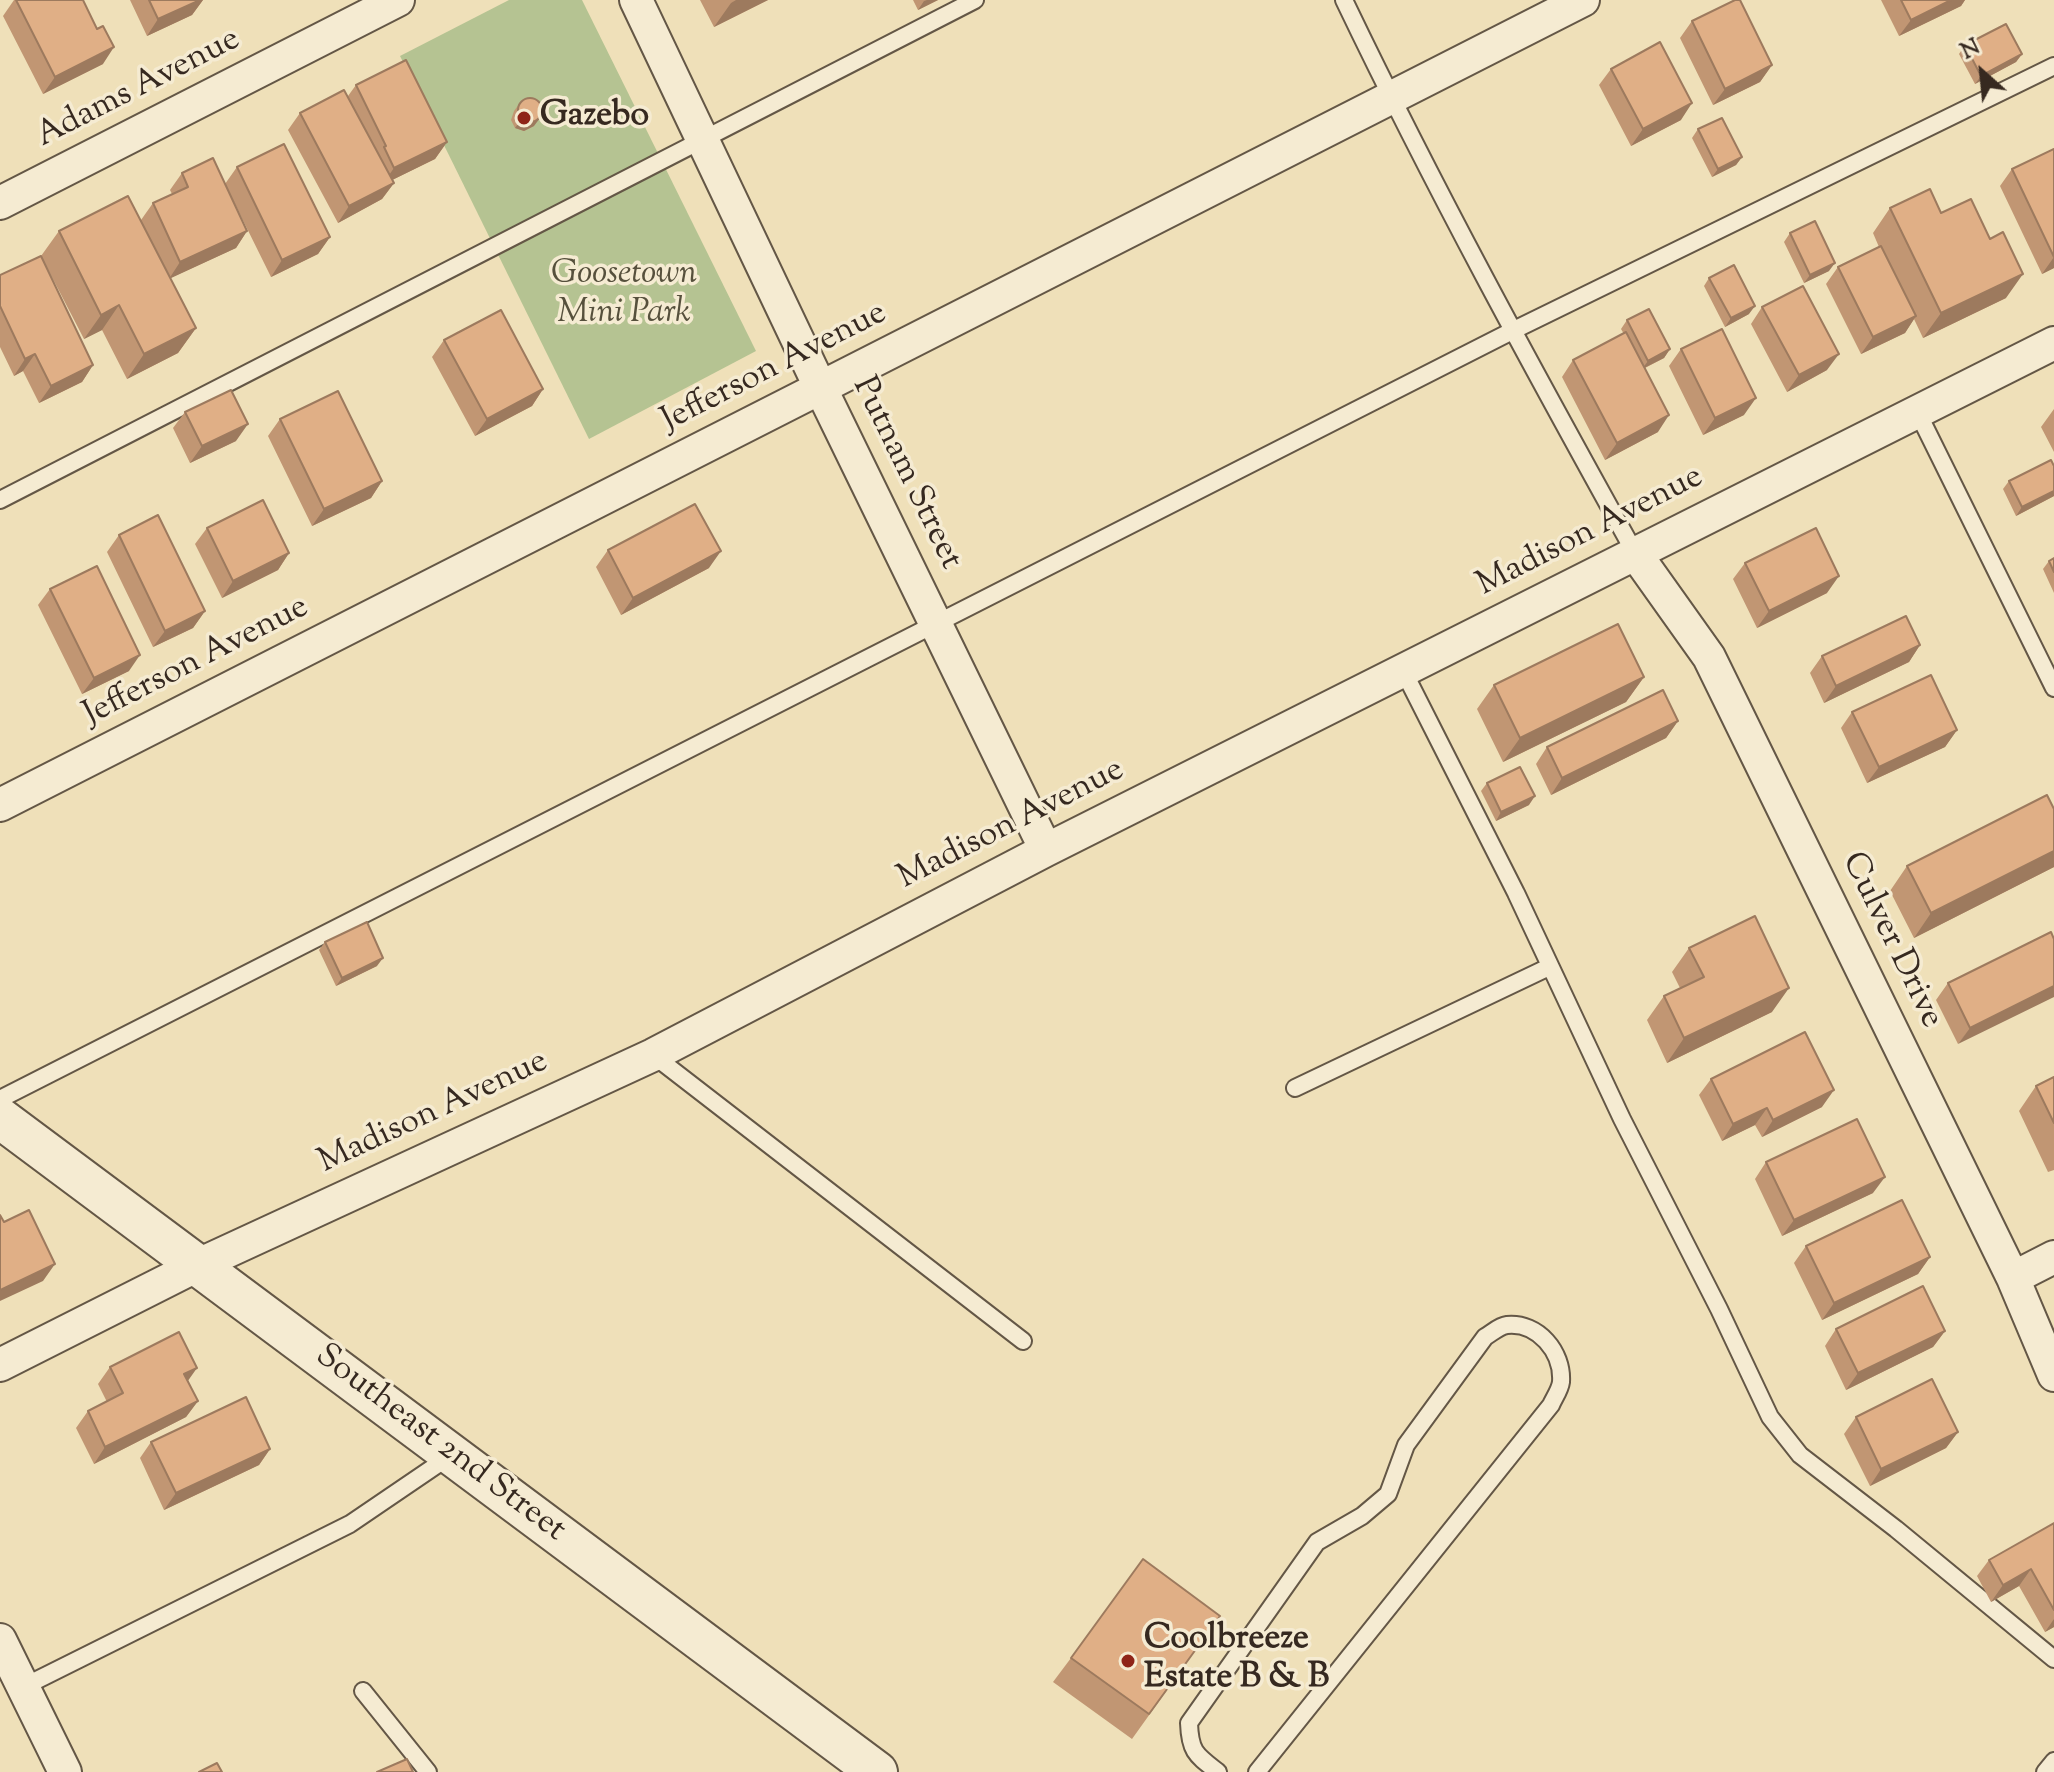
<!DOCTYPE html>
<style>
body{margin:0}
#map{position:relative;width:2054px;height:1772px;overflow:hidden;background:#efe0b9;font-family:"Sorts Mill Goudy",serif}
canvas{display:block}
.north{position:absolute;left:1942px;top:32px;width:80px;height:80px;-webkit-text-stroke:6px #f5ebd2;paint-order:stroke;rotate:333deg;font-size:22px;font-weight:700;line-height:32px;text-align:center;color:#362920}
.north::after{content:'';display:block;margin:auto;width:28px;height:36px;background:#362920;clip-path:polygon(50% 0,100% 100%,50% 72%,0 100%)}
</style>
<div id="map">
<canvas width="2054" height="1772"></canvas>
<div class="north">N</div>
</div>
<script>
const ctx = document.querySelector('canvas').getContext('2d');
ctx.lineJoin = 'round';
function fillPath(path, color) {
  ctx.fillStyle = color;
  ctx.fill(path, 'evenodd');
}
function strokePath(path, color, width, dash) {
  ctx.strokeStyle = color;
  ctx.lineWidth = width;
  ctx.lineCap = dash ? 'butt' : 'round';
  ctx.setLineDash(dash || []);
  ctx.stroke(path);
}
function drawText(font, color, halo, rows, align = 'center') {
  ctx.font = font + ' "Sorts Mill Goudy",serif';
  ctx.lineWidth = 7;
  ctx.setLineDash([]);
  ctx.textBaseline = 'middle';
  ctx.strokeStyle = halo;
  ctx.fillStyle = color;
  for (const [text, x, y, turn = 0] of rows) {
    ctx.save();
    ctx.translate(x, y);
    ctx.rotate((+turn || 0) * Math.PI / 180);
    ctx.textAlign = isNaN(turn) ? turn : align;
    if (halo) ctx.strokeText(text, 0, 0);
    ctx.fillText(text, 0, 0);
    ctx.restore();
  }
}
const green = new Path2D(`
 M509 0H582L756 351 589 439 400 56Z`);
const service = new Path2D(`
 M1344 0C1434 188 1534 371 1635 553
 M1917 411 2054 688
 M0 500 975 0
 M1403 670 1516 893 1622 1119 1719 1309 1770 1417 1800 1455 1896 1529 2054 1659
 M653 1055 1023 1341
 M1295 1088 1549 967
 M0 1099 1512 331 2054 66
 M23 1687 350 1524 450 1456
 M363 1691 428 1772
 M1218 1772C1196 1755 1190 1752 1189 1723L1317 1542 1362 1516 1388 1494 1406 1445 1485 1337C1492 1333 1499 1326 1507 1325 1538 1322 1563 1352 1561 1382 1560 1390 1554 1398 1551 1405L1257 1772
 M2045 1772 2054 1761`);
const minor = new Path2D(`
 M636 0 821 389 1046 850
 M0 203 398 0
 M1635 553 1709 657 2013 1278 2054 1375
 M0 805 1583 0
 M2013 1278 2054 1257
 M0 1365 198 1265 653 1055 1046 850 2054 343
 M0 1640 65 1772`);
const tertiary = new Path2D(`
 M0 1118 877 1772`);
const wall = new Path2D(`
 M14 0H83L103 64 43 94 3 16Z
 M130 0H203L192 15 147 36Z
 M700 0H768L714 27Z
 M913 0H938L918 10Z
 M1881 0H1965L1961 6 1899 36Z
 M1692 21 1772 65 1760 82 1713 105 1680 38Z
 M1965 45 2022 54 2016 62 1975 84 1959 54Z
 M1611 69 1681 120 1631 146 1599 85Z
 M356 85 447 142 435 159 392 180 394 183 382 199 338 223 288 130 300 113 348 96Z
 M520 103 534 126 524 131 515 128 511 120 514 111Z
 M1698 129 1742 157 1736 165 1712 177 1692 138Z
 M2054 149V268L2042 274 2000 186 2012 169Z
 M237 167 330 237 318 254 271 277 228 190 247 231 236 248 170 278 196 328 178 353 127 379 102 330 84 339 41 256 59 231 141 220 153 203 172 194 170 190 182 173 225 184Z
 M1890 208 1941 213 2006 298 1923 338 1914 319 1905 333 1861 354 1826 284 1838 267 1879 247 1873 233Z
 M1790 233 1829 271 1804 283 1784 242Z
 M0 275 93 365 82 382 39 403 23 371 14 376 0 347Z
 M1709 278 1749 314 1725 327 1704 286Z
 M1762 307 1827 370 1787 392 1751 324Z
 M1627 320 1670 349 1664 358 1645 368 1658 432 1605 460 1562 377 1573 360 1624 334 1621 329Z
 M444 340 543 389 532 406 475 436 432 357Z
 M1681 349 1744 415 1703 435 1669 366Z
 M2054 409V452L2041 427Z
 M185 412 236 441 190 463 173 428Z
 M280 419 382 481 371 498 312 526 268 436Z
 M2054 466V496L2016 516 2003 489 2009 481Z
 M207 528 289 553 278 570 222 598 195 544Z
 M119 535 205 611 193 628 153 647 107 552Z
 M608 550 709 568 621 615 596 567Z
 M2054 558V593L2043 569 2049 561Z
 M1745 563 1827 593 1757 628 1733 579Z
 M50 589 129 671 82 694 38 605Z
 M1920 645 1909 662 1824 703 1810 673 1822 656Z
 M1644 677 1626 702 1503 762 1477 709 1494 685Z
 M1852 712 1957 730 1945 747 1867 783 1841 728Z
 M1678 721 1666 738 1551 795 1536 764 1547 747Z
 M1487 783 1529 805 1496 821 1481 791Z
 M1907 866 2054 867 1914 938 1890 891Z
 M2051 932 1958 1044 1936 1000 1948 983Z
 M325 942 377 966 336 986 319 950Z
 M1689 948 1772 1012 1667 1063 1647 1020 1664 996 1680 988 1672 972Z
 M2054 1077V1170L2048 1172 2019 1111 2036 1086Z
 M1711 1079 1822 1107 1762 1137 1755 1125 1722 1141 1699 1095Z
 M1766 1162 1873 1193 1782 1236 1755 1179Z
 M1806 1246 1930 1257 1918 1274 1822 1320 1794 1263Z
 M1836 1329 1945 1331 1933 1347 1846 1390 1825 1346Z
 M110 1367 188 1381 198 1401 186 1417 94 1464 76 1428 88 1411 107 1402 98 1384Z
 M1856 1417 1958 1432 1946 1448 1870 1486 1844 1434Z
 M151 1442 270 1449 259 1465 164 1510 140 1458Z
 M2054 1523V1627L2045 1632 2019 1586 1991 1602 1977 1576 1989 1560Z
 M1220 1616 1132 1739 1053 1682 1071 1658Z`);
const shadedWall = new Path2D(`
 M200 0H203L192 15 147 36 158 19Z
 M736 0H768L714 27 731 3Z
 M927 0H938L918 10 924 1Z
 M1951 0H1965L1961 6 1899 36 1911 20Z
 M114 47 103 64 43 94 55 77Z
 M2022 54 2016 62 1975 84 1981 76Z
 M1772 65 1760 82 1713 105 1725 89Z
 M1692 103 1681 120 1631 146 1643 129Z
 M540 118 534 126 524 131 515 128 521 120Z
 M447 142 435 159 382 185 394 168Z
 M1742 157 1736 165 1712 177 1718 169Z
 M394 183 382 199 338 223 349 206Z
 M247 231 236 248 169 279 180 262Z
 M330 237 318 254 271 277 282 260Z
 M2054 257V268L2042 274Z
 M1835 263 1829 271 1804 283 1810 275Z
 M2023 274 2006 298 1923 338 1941 313Z
 M119 305 102 330 84 339 101 315Z
 M1755 306 1749 314 1725 327 1731 318Z
 M1916 316 1905 333 1861 354 1873 337Z
 M196 328 178 353 127 379 144 354Z
 M1670 349 1664 358 1642 369 1648 361Z
 M35 354 23 371 14 376 25 359Z
 M1839 354 1827 370 1787 392 1799 375Z
 M93 365 82 382 39 403 51 386Z
 M543 389 532 406 475 436 487 419Z
 M1756 398 1744 415 1703 435 1715 418Z
 M1669 415 1658 432 1605 460 1617 443Z
 M248 424 236 441 190 463 202 446Z
 M382 481 371 498 312 526 324 509Z
 M2054 491V496L2016 516 2022 507Z
 M721 551 709 568 621 615 633 598Z
 M289 553 278 570 222 598 233 581Z
 M1839 576 1827 593 1757 628 1769 611Z
 M205 611 193 628 153 647 165 631Z
 M1920 645 1909 662 1824 703 1836 686Z
 M140 655 129 671 82 694 94 678Z
 M1644 677 1626 702 1503 762 1520 738Z
 M1678 721 1666 738 1551 795 1562 778Z
 M1957 730 1945 747 1867 783 1879 767Z
 M1535 796 1529 805 1496 821 1501 812Z
 M2054 851V867L1914 938 1931 913Z
 M383 958 377 966 336 986 342 978Z
 M2054 986V997L1958 1044 1970 1028Z
 M1789 988 1772 1012 1667 1063 1684 1038Z
 M1834 1090 1822 1107 1762 1137 1773 1120Z
 M1767 1108 1755 1125 1722 1141 1733 1124Z
 M1885 1177 1873 1193 1782 1236 1794 1220Z
 M1930 1257 1918 1274 1822 1320 1834 1303Z
 M55 1264 43 1281 0 1301V1290Z
 M1945 1331 1933 1347 1846 1390 1858 1373Z
 M197 1368 185 1385 184 1374Z
 M198 1401 186 1417 94 1464 105 1447Z
 M1958 1432 1946 1448 1870 1486 1881 1469Z
 M270 1449 259 1465 164 1510 176 1493Z
 M2031 1569 2019 1586 1991 1602 2003 1585Z
 M2054 1619V1627L2045 1632Z`);
const building = new Path2D(`
 M16 0H83L97 29 103 26 114 47 55 77Z
 M149 0H200L158 19Z
 M1735 0H1740L1772 65 1725 89 1692 21Z
 M1901 0H1951L1911 20Z
 M2006 24 2022 54 1981 76 1965 45Z
 M1660 42 1692 103 1643 129 1611 69Z
 M406 60 447 142 394 168 384 147 386 146 356 85Z
 M344 90 394 183 349 206 300 113Z
 M518 110a12 12 0 1 1 24 0a12 12 0 1 1-24 0Z
 M1722 118 1742 157 1718 169 1698 129Z
 M284 144 330 237 282 260 237 167Z
 M2054 149V257L2012 169Z
 M213 158 247 231 180 262 153 203 188 187 182 173Z
 M1930 189 1941 213 1971 199 1990 239 2003 232 2023 274 1941 313 1890 208Z
 M128 196 196 328 144 354 119 305 101 315 59 231Z
 M1815 221 1835 263 1810 275 1790 233Z
 M1881 246 1916 316 1873 337 1838 267Z
 M41 256 93 365 51 386 35 354 25 359 0 306V275Z
 M1734 265 1755 306 1731 318 1709 278Z
 M1803 286 1839 354 1799 375 1762 307Z
 M1649 309 1670 349 1648 361 1627 320Z
 M501 310 543 389 487 419 444 340Z
 M1722 329 1756 398 1715 418 1681 349Z
 M1626 332 1669 415 1617 443 1573 360Z
 M231 390 248 424 202 446 185 412Z
 M338 391 382 481 324 509 280 419Z
 M2051 460 2054 466V491L2022 507 2009 481Z
 M263 500 289 553 233 581 207 528Z
 M695 504 721 551 633 598 608 550Z
 M158 515 205 611 165 631 119 535Z
 M1816 528 1839 576 1769 611 1745 563Z
 M2054 558V572L2049 561Z
 M97 566 140 655 94 678 50 589Z
 M1906 616 1920 645 1836 686 1822 656Z
 M1618 624 1644 677 1520 738 1494 685Z
 M1931 675 1957 730 1879 767 1852 712Z
 M1663 690 1678 721 1562 778 1547 747Z
 M1520 767 1535 796 1501 812 1487 783Z
 M2047 795 2054 809V851L1931 913 1907 866Z
 M1755 916 1789 988 1684 1038 1664 996 1704 977 1689 948Z
 M367 922 383 958 342 978 325 942Z
 M2051 932 2054 939V986L1970 1028 1948 983Z
 M1805 1032 1834 1090 1773 1120 1767 1108 1733 1124 1711 1079Z
 M2054 1077V1123L2036 1086Z
 M1857 1119 1885 1177 1794 1220 1766 1162Z
 M1902 1200 1930 1257 1834 1303 1806 1246Z
 M29 1210 55 1264 0 1290V1215L4 1222Z
 M1923 1286 1945 1331 1858 1373 1836 1329Z
 M179 1332 197 1368 184 1374 198 1401 105 1447 88 1411 123 1393 110 1367Z
 M1932 1379 1958 1432 1881 1469 1856 1417Z
 M246 1397 270 1449 176 1493 151 1442Z
 M2054 1523V1610L2031 1569 2003 1585 1989 1560Z
 M1143 1559 1220 1616 1149 1714 1071 1658Z
 M407 1759 413 1772H377Z
 M217 1763 222 1772H199Z`);
const markers = [
 [524,118,8,"#8f2418"],
 [1128,1661,8,"#8f2418"]
];
const streetNames = [
 ["Adams Avenue",139,90,-27],
 ["Jefferson Avenue",775,369,-27],
 ["Putnam Street",905,474,64],
 ["Madison Avenue",1591,533,-27],
 ["Jefferson Avenue",197,663,-27],
 ["Madison Avenue",1012,826,-27],
 ["Culver Drive",1890,941,64],
 ["Madison Avenue",434,1114,-25],
 ["Southeast 2nd Street",439,1445,37]
];
const poiNames = [
 ["Gazebo",540,118],
 ["Coolbreeze",1144,1641],
 ["Estate B & B",1144,1680]
];
const parkNames = [
 ["Goosetown",624,276],
 ["Mini Park",624,315]
];
fillPath(green, '#b5c392');
strokePath(service, '#645746', 20);
strokePath(minor, '#645746', 36);
strokePath(tertiary, '#645746', 44);
strokePath(service, '#f5ebd2', 16);
strokePath(minor, '#f5ebd2', 32);
strokePath(tertiary, '#f5ebd2', 40);
fillPath(wall, '#c19673');
fillPath(shadedWall, '#9d7a5e');
fillPath(building, '#e0af86');
strokePath(building, '#9d7a5e', 2);
for (const [x, y, r, color] of markers) {
  const dot = new Path2D();
  dot.arc(x, y, r, 0, 2 * Math.PI);
  ctx.fillStyle = color;
  ctx.fill(dot);
  strokePath(dot, '#f5ebd2', 3);
}
drawText('34px', '#362920', '#f5ebd2', streetNames);
drawText('bold 34px', '#362920', '#f5ebd2', poiNames, 'left');
drawText('italic 34px', '#56503c', '#f5ebd2', parkNames);
</script>
